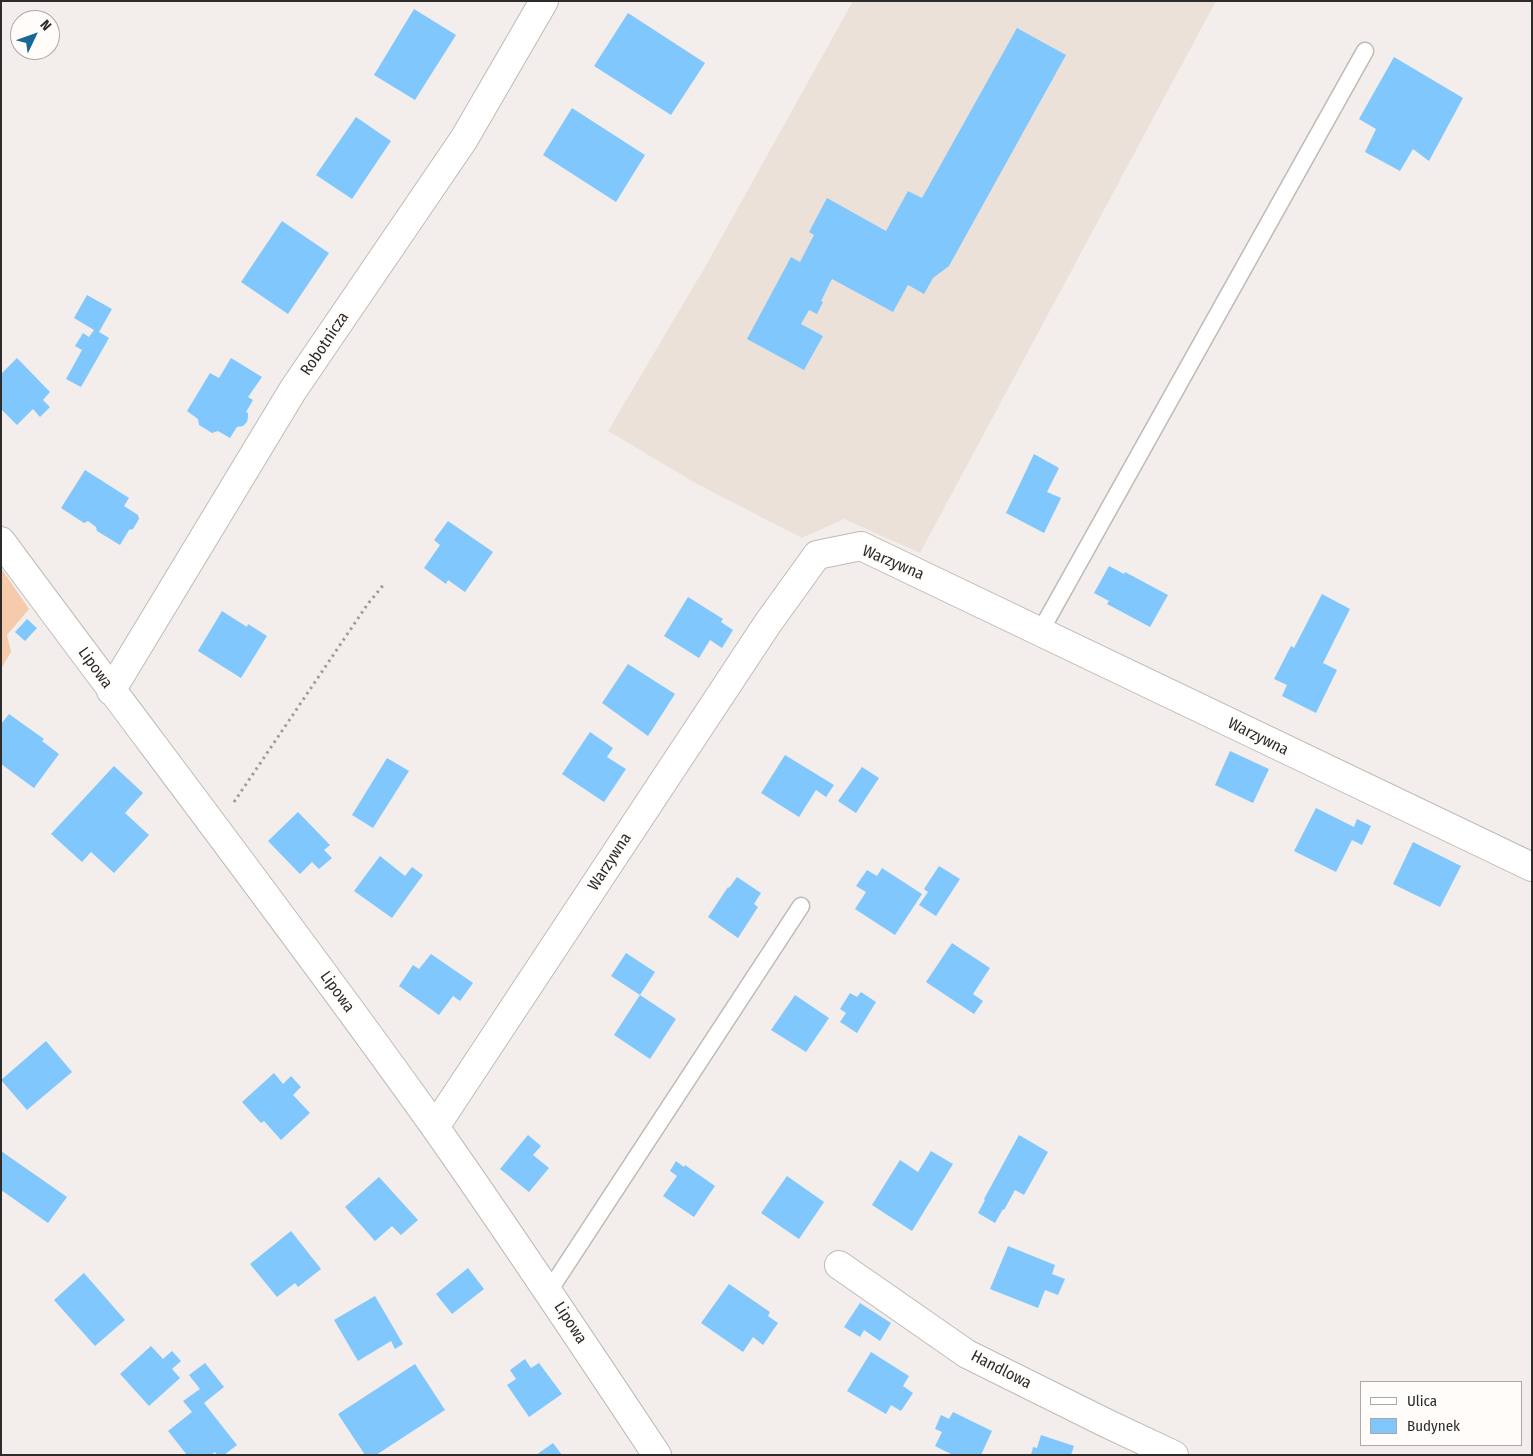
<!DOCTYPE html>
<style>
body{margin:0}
#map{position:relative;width:1533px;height:1456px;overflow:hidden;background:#f3eeeb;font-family:"Fira Sans Condensed",sans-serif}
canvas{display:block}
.frame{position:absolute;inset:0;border:2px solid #2d2c2a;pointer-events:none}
.legend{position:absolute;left:1360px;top:1381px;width:162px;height:65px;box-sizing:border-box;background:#fffcfa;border:1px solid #aba9a7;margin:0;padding:6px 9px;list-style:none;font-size:15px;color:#2d2c2a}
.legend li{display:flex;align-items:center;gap:10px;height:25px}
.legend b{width:25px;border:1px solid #aba9a7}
.north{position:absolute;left:10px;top:10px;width:50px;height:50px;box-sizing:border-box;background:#fffcfa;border:1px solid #aba9a7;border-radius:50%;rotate:48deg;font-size:14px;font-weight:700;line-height:20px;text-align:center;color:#2d2c2a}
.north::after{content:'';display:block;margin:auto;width:18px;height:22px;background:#186799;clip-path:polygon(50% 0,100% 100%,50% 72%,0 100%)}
</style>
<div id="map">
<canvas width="1533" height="1456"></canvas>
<div class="frame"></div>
<ul class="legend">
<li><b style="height:6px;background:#fff"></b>Ulica</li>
<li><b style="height:14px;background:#80c7fd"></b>Budynek</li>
</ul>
<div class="north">N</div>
</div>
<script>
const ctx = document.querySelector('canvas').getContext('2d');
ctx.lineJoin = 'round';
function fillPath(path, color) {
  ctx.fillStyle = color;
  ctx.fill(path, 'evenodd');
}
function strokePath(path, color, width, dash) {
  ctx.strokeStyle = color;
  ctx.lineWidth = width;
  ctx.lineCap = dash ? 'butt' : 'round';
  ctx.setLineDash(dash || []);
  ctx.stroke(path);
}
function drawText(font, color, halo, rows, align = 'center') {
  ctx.font = font + ' "Fira Sans Condensed",sans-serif';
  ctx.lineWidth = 5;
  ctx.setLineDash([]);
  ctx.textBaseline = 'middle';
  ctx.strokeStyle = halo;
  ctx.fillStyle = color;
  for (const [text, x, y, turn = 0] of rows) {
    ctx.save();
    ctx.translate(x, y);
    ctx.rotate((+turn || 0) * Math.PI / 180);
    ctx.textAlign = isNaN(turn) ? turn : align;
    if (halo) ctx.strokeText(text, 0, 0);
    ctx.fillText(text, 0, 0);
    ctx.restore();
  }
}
const built = new Path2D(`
 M853 1H1216L920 553 844 519 802 538 697 484 608 431 705 267Z`);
const green = new Path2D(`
 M1 568 29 609 7 635 11 652 1 669Z`);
const building = new Path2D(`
 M414 9 456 35 415 100 374 75Z
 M628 13 705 63 671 115 594 66Z
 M1017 28 1066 55 949 266 933 278 924 294 908 285 893 312 832 279 821 301 823 302 817 314 809 310 801 324 823 336 804 370 747 339 791 257 800 262 814 235 809 232 827 198 886 231 908 191 922 198Z
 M1394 57 1463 98 1429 161 1413 149 1400 171 1365 152 1376 129 1359 119Z
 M572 108 645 155 616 202 543 155Z
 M356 117 391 141 352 199 316 175Z
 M282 221 329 253 288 314 241 282Z
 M87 295 112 309 99 332 109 338 81 387 66 379 82 350 75 346 83 333 89 337 94 330 74 318Z
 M17 358 50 392 43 400 50 407 40 417 33 409 17 425 1 409V374Z
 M231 358 262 377 248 397 253 400 246 412 248 413V417L247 422 243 426 237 427 230 438 218 431 212 433 199 425 198 419 187 411 210 373 219 378Z
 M1034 454 1059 468 1047 492 1061 498 1044 533 1006 513Z
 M85 470 129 498 124 506 138 515 139 519 133 529 129 530 120 545 97 531 96 527 88 521 84 523 61 508Z
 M448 521 493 552 465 592 448 580 446 584 424 568 440 545 434 540Z
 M1109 566 1124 574 1125 572 1168 595 1150 627 1107 604 1109 601 1094 593Z
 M1322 594 1350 609 1323 663 1337 670 1316 713 1282 696 1287 685 1274 679 1291 646 1294 648Z
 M688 597 723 619 721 622 733 630 722 648 710 640 699 658 664 636Z
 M222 611 247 627 248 624 267 636 241 678 198 651Z
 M27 619 37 628 25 641 15 632Z
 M628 664 675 694 648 736 602 703Z
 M9 714 44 739 42 741 59 754 34 788 1 764V724Z
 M590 732 613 748 607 757 626 769 604 802 562 774Z
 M1230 751 1269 769 1253 803 1215 785Z
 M785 755 834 785 826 797 816 790 799 817 761 793Z
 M387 758 409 771 373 828 352 815Z
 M114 766 143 793 125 813 149 835 114 873 91 852 82 862 51 834Z
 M862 767 879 778 856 813 838 801Z
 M1316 808 1354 827 1357 819 1371 826 1362 845 1352 840 1336 872 1294 851Z
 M298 812 330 845 324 850 332 858 319 869 312 862 300 874 268 841Z
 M1413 842 1461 866 1440 907 1393 884Z
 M380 856 405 876 412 867 423 875 392 918 354 891Z
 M939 866 960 879 936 916 919 905 928 892 924 889Z
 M882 868 922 894 895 935 855 909 866 892 856 886 867 870 877 876Z
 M737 877 761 893 754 904 758 907 738 938 708 917 728 887 729 888Z
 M952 943 990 968 973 994 983 1001 974 1014 926 982Z
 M626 953 655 972 640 995 676 1019 650 1059 614 1035 640 995 611 976Z
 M431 954 473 983 460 1001 453 996 439 1015 399 986 413 965 419 969Z
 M861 992 876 1002 857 1033 840 1022 846 1013 840 1009 850 993 857 997Z
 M795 995 829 1018 806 1052 771 1030Z
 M46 1041 72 1072 27 1110 1 1080Z
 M274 1073 283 1084 291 1076 301 1087 293 1095 310 1113 281 1140 264 1121 261 1123 242 1102Z
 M528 1135 541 1146 533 1155 549 1168 529 1192 500 1169Z
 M1019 1135 1048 1152 1024 1195 1015 1190 1004 1210 1003 1209 995 1223 978 1213 985 1200 984 1199Z
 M1 1151 67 1197 48 1223 1 1190Z
 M931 1151 953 1164 912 1231 872 1205 900 1160 918 1172Z
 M676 1161 684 1167 685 1165 715 1186 694 1217 663 1196 677 1176 670 1171Z
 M787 1176 824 1202 799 1239 761 1213Z
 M379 1177 418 1220 401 1235 392 1226 375 1241 345 1207Z
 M291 1231 321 1269 298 1287 295 1283 277 1297 250 1264Z
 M1008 1246 1055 1265 1052 1274 1065 1279 1058 1295 1045 1290 1038 1308 990 1289Z
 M468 1268 484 1289 452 1314 436 1294Z
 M84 1273 125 1320 95 1346 54 1300Z
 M729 1284 770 1312 768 1316 778 1323 763 1345 753 1337 743 1352 701 1323Z
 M375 1296 403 1344 395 1349 391 1341 358 1361 334 1320Z
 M860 1303 891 1323 880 1341 864 1330 860 1337 844 1327Z
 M151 1346 163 1359 172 1351 181 1361 172 1369 180 1378 149 1406 120 1374Z
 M871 1352 909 1376 903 1386 913 1393 901 1411 891 1405 886 1414 847 1391Z
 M525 1359 531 1368 539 1363 562 1394 529 1417 507 1385 516 1379 510 1370Z
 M205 1363 224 1387 204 1403 237 1445 224 1455H217L215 1452 211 1455H187L168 1431 192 1412 183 1401 200 1389 189 1375Z
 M415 1364 445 1410 376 1455H365L338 1414Z
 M953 1412 992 1431 981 1455H953L935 1446 942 1432 935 1429 941 1415 949 1419Z
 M1041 1435 1074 1446 1071 1455H1031L1033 1447 1037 1448Z
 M553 1443 562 1455H536Z`);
const path = new Path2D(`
 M234 802 367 605 385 583`);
const lane = new Path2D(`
 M1040 632 1365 51
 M549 1291 801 906`);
const street = new Path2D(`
 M1 541C145 736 294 929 435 1127 511 1235 584 1345 657 1455
 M111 691 293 390 464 139 544 1
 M435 1127 768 623 817 555 861 546 1532 867
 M839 1265 967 1354 1106 1423 1174 1455`);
const streetNames = [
 ["Robotnicza",325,344,-56],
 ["Warzywna",893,563,23],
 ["Lipowa",95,668,54],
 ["Warzywna",1258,737,26],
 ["Warzywna",610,862,-57],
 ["Lipowa",337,992,54],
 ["Lipowa",570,1323,57],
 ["Handlowa",1001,1370,27]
];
fillPath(built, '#ece1d9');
fillPath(green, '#f5cbab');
fillPath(building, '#80c7fd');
strokePath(lane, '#bebab7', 19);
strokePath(street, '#bebab7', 30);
strokePath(path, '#9f9c9a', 3, [2.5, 4]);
strokePath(lane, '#fff', 16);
strokePath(street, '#fff', 28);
drawText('16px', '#2d2c2a', '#fffcfa', streetNames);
</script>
